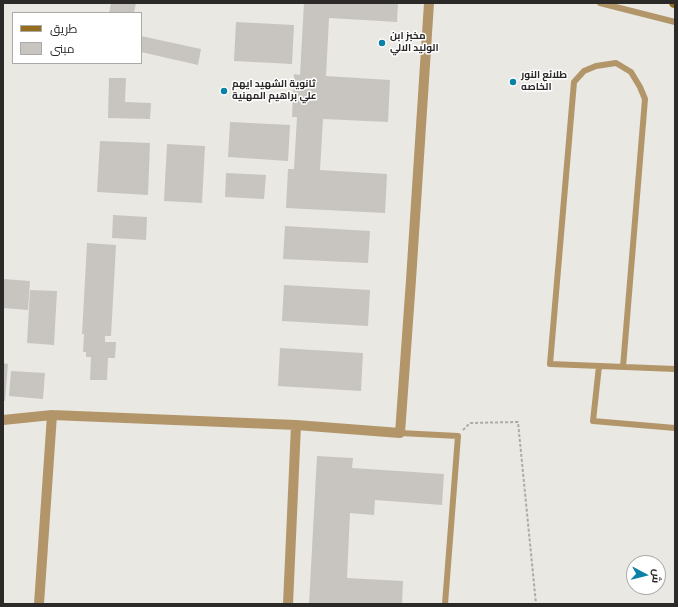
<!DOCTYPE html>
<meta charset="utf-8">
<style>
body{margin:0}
#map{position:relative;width:678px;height:607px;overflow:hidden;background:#eae8e3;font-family:"Titillium Web",Cairo,sans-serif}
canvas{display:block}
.frame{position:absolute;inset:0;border:4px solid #2b2a28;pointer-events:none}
.legend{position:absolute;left:12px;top:12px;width:130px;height:52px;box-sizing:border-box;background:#fff;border:1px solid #aaaaa9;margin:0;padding:5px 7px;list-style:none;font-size:12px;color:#2b2a28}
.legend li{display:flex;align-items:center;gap:8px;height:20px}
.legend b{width:20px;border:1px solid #aaaaa9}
.north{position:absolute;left:626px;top:555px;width:40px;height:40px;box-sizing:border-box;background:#fff;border:1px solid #aaaaa9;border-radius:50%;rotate:97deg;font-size:11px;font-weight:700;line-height:16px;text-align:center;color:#2b2a28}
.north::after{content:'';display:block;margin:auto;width:14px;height:18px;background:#0c81a7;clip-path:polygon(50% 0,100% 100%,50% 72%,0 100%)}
</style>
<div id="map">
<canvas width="678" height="607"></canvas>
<div class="frame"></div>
<ul class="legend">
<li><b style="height:5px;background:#976d20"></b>طريق</li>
<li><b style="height:11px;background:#c8c5c1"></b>مبنى</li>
</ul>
<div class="north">ش</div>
</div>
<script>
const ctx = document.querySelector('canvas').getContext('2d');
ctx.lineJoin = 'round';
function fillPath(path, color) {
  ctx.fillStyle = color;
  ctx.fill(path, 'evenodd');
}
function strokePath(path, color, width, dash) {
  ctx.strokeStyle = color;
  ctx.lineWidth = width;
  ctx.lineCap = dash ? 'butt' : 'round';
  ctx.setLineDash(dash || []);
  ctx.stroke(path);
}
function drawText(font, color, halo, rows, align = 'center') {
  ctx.font = font + ' "Titillium Web",Cairo,sans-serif';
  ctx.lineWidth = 3;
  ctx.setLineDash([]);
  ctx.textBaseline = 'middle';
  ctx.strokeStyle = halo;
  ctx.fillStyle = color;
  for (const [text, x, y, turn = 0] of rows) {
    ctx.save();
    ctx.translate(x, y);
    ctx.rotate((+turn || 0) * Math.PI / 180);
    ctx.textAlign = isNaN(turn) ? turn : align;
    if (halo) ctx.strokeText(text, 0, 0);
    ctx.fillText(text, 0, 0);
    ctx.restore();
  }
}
const building = new Path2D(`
 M111 3H136L134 13H109Z
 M304 3H398L397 22 329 18 326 76 390 80 388 122 323 119 320 170 387 174 385 213 286 208 288 169H294L297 117H292L294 74 300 75Z
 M236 22 294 25 292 64 234 61Z
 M141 36 201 49 198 65 141 52Z
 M109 78H126L125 102 151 103 150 119 108 118Z
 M230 122 290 125 288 161 228 157Z
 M100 141 150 143 148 195 97 192Z
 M167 144 205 146 202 203 164 201Z
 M226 173 266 175 264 199 225 197Z
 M113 215 147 217 146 240 112 238Z
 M285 226 370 231 368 263 283 259Z
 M87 243 116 245 111 336H105V342H116L115 358H108L107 380H90L91 357H86V352H83L84 334H82Z
 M3 279 30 281 28 310 3 308Z
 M284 285 370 290 368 326 282 321Z
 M30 290 57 291 54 345 27 343Z
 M280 348 363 353 361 391 278 386Z
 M3 363 8 364 5 401H3Z
 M11 371 45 373 43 399 9 396Z
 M317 456 353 458 352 468 444 474 442 505 375 500 374 515 350 513 347 578 403 581 402 604H309Z`);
const path = new Path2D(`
 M463 430 470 423 518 422 536 604`);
const lane = new Path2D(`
 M600 3 675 22
 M599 366 593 421 675 428
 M623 367 645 99 640 87 631 72 616 63 596 66 584 71 574 82 550 364 675 369
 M400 433 458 436 445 604`);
const street = new Path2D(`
 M3 420 52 415 296 425 400 433 411 280 429 3
 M39 604 52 415
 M288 604 296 425`);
const secondary = new Path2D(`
 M674 3H675`);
const markers = [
 [382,43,4,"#0c81a7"],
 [513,82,4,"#0c81a7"],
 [224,91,4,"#0c81a7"]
];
const poiNames = [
 ["مخبز ابن",390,37],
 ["الوليد الالي",390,49],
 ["طلائع النور",521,76],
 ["الخاصه",521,88],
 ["ثانوية الشهيد ايهم",232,85],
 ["علي براهيم المهنية",232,97]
];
fillPath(building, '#c8c5c1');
strokePath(path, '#acaaa6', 2, [3, 2]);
strokePath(lane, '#b2966a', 6);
strokePath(street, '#b2966a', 10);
strokePath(secondary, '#976d20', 10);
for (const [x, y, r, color] of markers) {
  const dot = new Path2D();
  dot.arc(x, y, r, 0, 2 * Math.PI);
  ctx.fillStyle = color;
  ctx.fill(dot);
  strokePath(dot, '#fff', 1.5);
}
drawText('bold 10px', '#2b2a28', '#fff', poiNames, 'left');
</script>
